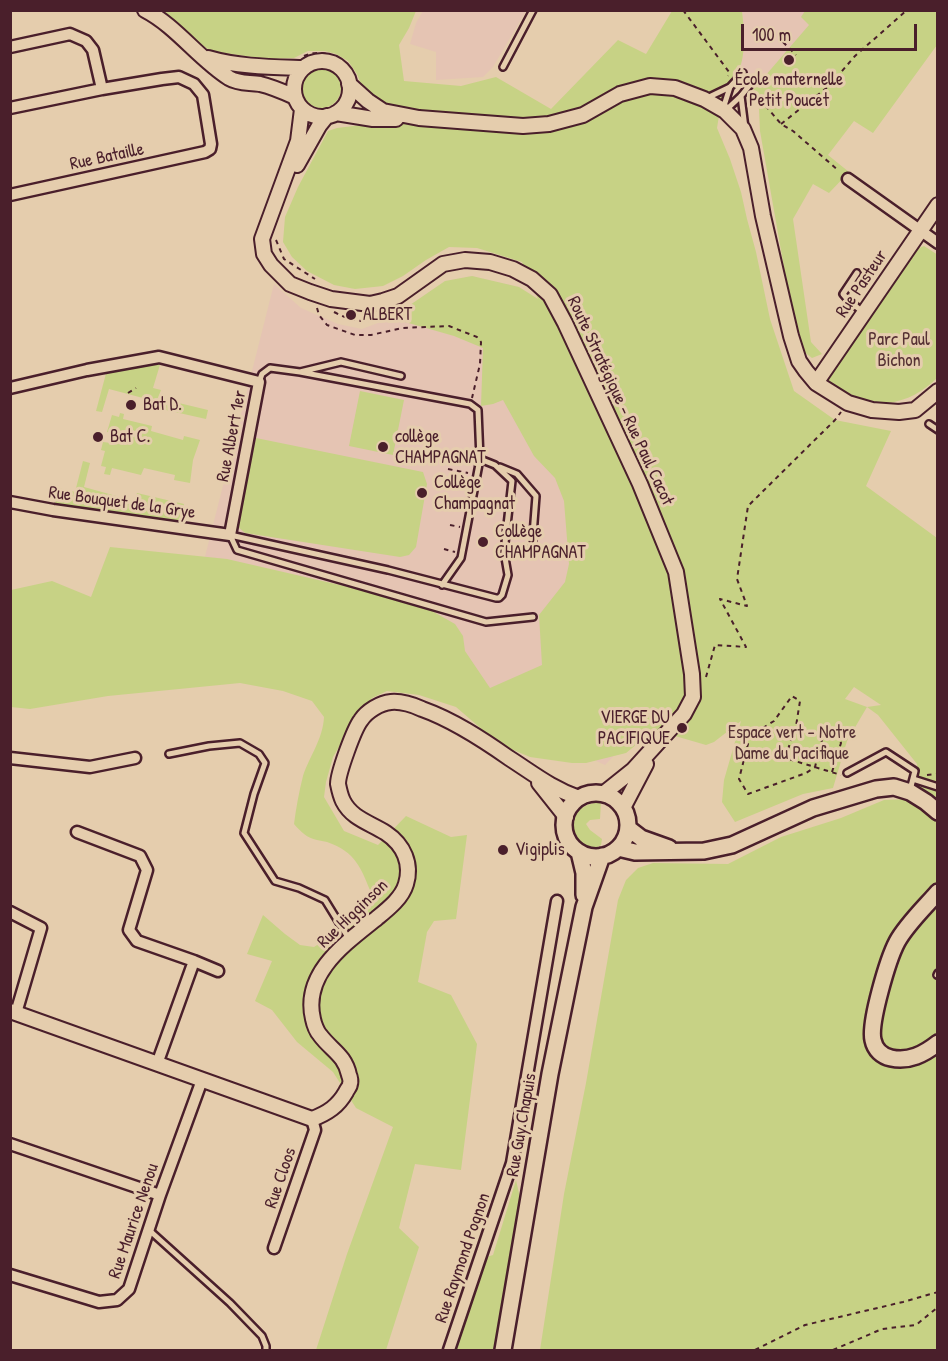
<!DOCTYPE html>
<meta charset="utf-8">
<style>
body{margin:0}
#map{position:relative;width:948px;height:1361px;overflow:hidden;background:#e5cdad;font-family:"Patrick Hand",sans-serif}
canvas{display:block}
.frame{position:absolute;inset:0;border:12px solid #4a1f2b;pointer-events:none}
.scale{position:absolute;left:741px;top:24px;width:176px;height:27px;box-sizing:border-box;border:3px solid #4a1f2b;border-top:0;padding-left:8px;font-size:18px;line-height:21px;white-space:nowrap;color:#4a1f2b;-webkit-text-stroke:4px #e5cdad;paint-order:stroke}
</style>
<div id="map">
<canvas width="948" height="1361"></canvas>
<div class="frame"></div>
<div class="scale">100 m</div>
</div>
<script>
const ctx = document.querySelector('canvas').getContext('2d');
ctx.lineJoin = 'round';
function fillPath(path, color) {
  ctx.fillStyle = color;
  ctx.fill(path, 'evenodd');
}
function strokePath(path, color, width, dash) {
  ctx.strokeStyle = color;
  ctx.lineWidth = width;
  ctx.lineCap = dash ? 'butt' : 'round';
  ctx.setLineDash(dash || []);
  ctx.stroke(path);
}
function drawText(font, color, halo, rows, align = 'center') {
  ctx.font = font + ' "Patrick Hand",sans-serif';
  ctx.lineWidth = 6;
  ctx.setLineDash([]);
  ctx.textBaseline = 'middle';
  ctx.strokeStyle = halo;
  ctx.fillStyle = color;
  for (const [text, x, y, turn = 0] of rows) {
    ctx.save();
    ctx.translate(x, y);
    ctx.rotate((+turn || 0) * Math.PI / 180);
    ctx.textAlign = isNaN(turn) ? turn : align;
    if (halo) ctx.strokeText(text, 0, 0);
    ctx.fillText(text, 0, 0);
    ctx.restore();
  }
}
const built = new Path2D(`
 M423 11V10L526 11 493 67 483 77 436 80V52L410 44 416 23Z
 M742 11H866L781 109 753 81 739 70 743 50V25Z
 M472 276 519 287 630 739 605 765 471 705 449 689 174 679 274 284 301 308 338 324 362 329 391 318 445 281Z`);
const green = new Path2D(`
 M161 11H416L409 28 399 45 404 81 461 86 496 77 551 109 618 40 646 54 672 11H742C744 29 748 66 732 80 730 82 727 83 724 85L717 128 730 159 741 192 747 219 756 252 770 319 794 391 835 420 891 431 866 486 937 538V1350H540L564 1194 586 1083 618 900 626 880 638 868 653 863 728 864 781 837 841 818 884 800 908 799C916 788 920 779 917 764L878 715 867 707 847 741 833 788 803 794 735 822 722 802 724 780 741 721 714 742 706 745 658 731 647 736 626 753 586 763H572L530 757 499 744 456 707 419 695 387 691 372 698 352 725 333 757 326 782 324 797 344 831 378 845 406 816 451 837 467 835 456 919 434 921 427 932 418 982 451 995 477 1044 461 1170 415 1164 399 1228 419 1247 386 1350H316L347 1254 393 1127 356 1108 333 1072 297 1042 272 1010 255 1001 272 961 247 954 263 915 285 934 300 945 314 947 357 919 372 895C361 868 356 852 327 842 324 841 320 841 317 840 307 838 301 832 294 824 296 808 299 792 303 776 310 755 323 739 324 717L312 701 283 691 240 683 108 696 30 709 11 707V590L52 581 91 597 110 547 227 559 418 603 455 624 463 636 465 651 490 688 542 665 539 615 565 582 569 564 564 501 555 478 534 456 503 400 493 404 481 406 483 348 454 336 391 318 445 281 472 276 519 287 538 299 522 262 477 248 449 247 426 260 403 276 383 286 355 289 334 285 307 271 292 257 283 242 285 217 298 187 328 131 337 128 362 125 399 107 381 102 362 87 357 74 348 61 336 54 325 51H308L294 58 266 59 211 51 188 36 169 16ZM854 687 881 705 867 707 845 699Z
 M805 11H937V45L873 133 854 121 828 155 849 172 829 193 813 184 793 219 811 342 822 354 812 358 798 347 760 131 759 109 752 97 753 90 809 25 801 17Z
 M301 88a20 20 0 1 1 40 0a20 20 0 1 1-40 0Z
 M924 246 938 255 937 378C924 391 907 401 887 403 875 405 842 396 832 387 828 384 828 380 828 374L917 249Z
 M162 358 153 388 161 390 158 398 208 410 206 419 157 408 158 402 109 389 102 412 96 411 108 366Z
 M360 391 404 400 393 455 349 446Z
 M120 413 124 414 123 419 152 426 151 431 183 440 184 436 200 440 193 460 190 483 174 480 175 475 144 468 141 475 112 468 110 475 104 474 106 467 101 466 105 451 101 450 103 442 111 443 113 433 107 432 112 415 119 417Z
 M256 438 423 472 427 484 416 547 409 555 400 557 245 533 237 526Z
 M83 461 90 463 84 487 134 501 137 493 184 504 178 528 53 510 59 488 75 492Z
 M601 802 600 819 590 820 586 824 590 830 602 839 601 845 594 849C587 846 578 843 575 835 573 832 573 828 574 825 575 808 586 804 601 802Z
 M516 1180 525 1220 503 1350H449L480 1259 493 1255Z`);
const path = new Path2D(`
 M683 10 729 72 728 76
 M783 42 796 55
 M304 56C320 48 346 56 353 73
 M754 92 781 124 793 131 839 171
 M781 124 829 86 855 56 907 10
 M276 240 284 259 315 279
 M317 308 319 315 327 325 355 335H371L402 328 449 326 477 337 481 342 480 364 472 398
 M334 312C357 324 374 325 396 310
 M128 393 136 388
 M448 469 468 473
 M454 508 463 510
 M450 525 460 527
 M444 549 455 552
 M706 677 715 645 746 647 720 599 747 606 737 579 748 506 835 420 841 412
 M832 772 841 743 838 736 825 728 815 767 806 773 748 794 739 779 750 736 774 721 792 696 800 701 796 726 785 758 841 775
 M927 775 938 774
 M755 1350 805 1325 903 1302 938 1292
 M833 1350 882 1329 916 1325 938 1307`);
const service = new Path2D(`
 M503 67 533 10
 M741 96 745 128
 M707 98 730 87
 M723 109 730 87 743 73
 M726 110 741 96 753 81
 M857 273 843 294 849 301 863 312
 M259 382 262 374 270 368 300 372 341 362 401 376
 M929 424 938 430
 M500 467 517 474 536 496 532 548
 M230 535 388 570 496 598H499L502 595 508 575 504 552 512 481 495 465 480 459 478 410 470 404 300 372
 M230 535 237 550 486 622 533 617
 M442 585 461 558 480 459
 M169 754 209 746 240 743 259 754 265 763 254 794 244 833 275 881 299 888 325 900 349 939
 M847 773 886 752 915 771 910 790
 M913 779 938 787
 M937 975 938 973
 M149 1230 230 1303 262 1336 266 1346V1350`);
const minor = new Path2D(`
 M10 47 70 34 86 41 93 50 102 89
 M10 108 102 89 162 79 179 77 194 84 203 95 211 144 210 149 205 152 10 195
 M848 179 938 243
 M10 388 87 370 159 357 259 382 230 535 53 510 10 502
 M10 758 90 767 135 758
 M77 832 140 856 147 870 129 930 137 941 194 961 157 1064
 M10 912 41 928 16 1013
 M194 961 218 971
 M10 1144 160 1195
 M274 1248 315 1130 312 1119
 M10 1275 99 1302 117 1300 129 1289 160 1195 202 1080
 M449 1350 512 1163 557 901`);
const tertiary = new Path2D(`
 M145 10C176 26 199 59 229 78 239 84 249 82 260 84 273 87 284 92 295 97
 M208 58C239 67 271 67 303 68
 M294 89a28 28 0 1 1 56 0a28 28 0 1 1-56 0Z
 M349 84 368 101 383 111 419 118 523 126 549 124 583 115 620 94 650 86 675 88 704 99 725 111 743 129 751 148 763 216 791 336 799 361 806 371 816 383 848 403 872 410 899 412 915 410 938 391
 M302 109 298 141 262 239 264 254 271 265 290 284 310 292 331 299 370 304 383 301 398 296 443 264 465 260 490 262 513 269 532 279 550 295 565 323 640 484 676 572 692 674 693 697 684 714 633 770 603 794
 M336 113 373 119H396
 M297 165 319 126 327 116
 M816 383 938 205
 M539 783 566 817
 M623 808 646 764
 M10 1011 312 1119C328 1113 338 1106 346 1092 347 1089 350 1087 350 1084 351 1082 350 1077 349 1075 345 1055 331 1050 320 1035 317 1032 314 1024 313 1019 302 973 346 943 377 918 388 909 402 898 406 884 412 864 404 845 386 833 371 823 352 819 343 801 341 797 339 789 338 784 338 773 354 729 361 720 367 711 380 703 391 702 402 701 413 705 422 709 453 720 482 739 509 758 534 774 551 788 579 798`);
const secondary = new Path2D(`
 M564 825a32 32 0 1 1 64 0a32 32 0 1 1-64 0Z
 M628 828 641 838 669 848
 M618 848 635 852 704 851 732 845 813 808 876 789 894 787 910 792 926 802 938 812
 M579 852 584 873V895
 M938 892C925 907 906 925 897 942 888 959 869 1023 873 1040 875 1050 882 1056 891 1058 909 1062 924 1054 938 1043
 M503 1350 550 1074 584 907 602 856`);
const markers = [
 [789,60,6,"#4a1f2b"],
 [351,315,6,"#4a1f2b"],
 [131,405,6,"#4a1f2b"],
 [98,437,6,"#4a1f2b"],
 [383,447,6,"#4a1f2b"],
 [422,493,6,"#4a1f2b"],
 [483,542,6,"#4a1f2b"],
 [682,728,6,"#4a1f2b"],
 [503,850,6,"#4a1f2b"]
];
const poiNames = [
 ["École maternelle",789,80,"center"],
 ["Petit Poucet",789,101,"center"],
 ["ALBERT",363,315],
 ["Bat D.",143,405],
 ["Bat C.",110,437],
 ["collège",395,437],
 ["CHAMPAGNAT",395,458],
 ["Collège",434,483],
 ["Champagnat",434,504],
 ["Collège",495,532],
 ["CHAMPAGNAT",495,553],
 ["VIERGE DU",670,718,"right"],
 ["PACIFIQUE",670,739,"right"],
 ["Vigiplis",515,850]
];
const streetNames = [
 ["Rue Bataille",107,157,-12],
 ["Rue Pasteur",862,284,-56],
 ["Route Stratégique - Rue Paul Cacot",620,401,65],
 ["Rue Albert 1er",232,436,-79],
 ["Rue Bouquet de la Grye",122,503,8],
 ["Rue Higginson",353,914,-44],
 ["Rue Guy Chapuis",522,1125,-80],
 ["Rue Cloos",281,1178,-71],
 ["Rue Maurice Nenou",134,1221,-71],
 ["Rue Raymond Pognon",463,1258,-71]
];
const parkNames = [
 ["Parc Paul",899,340],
 ["Bichon",899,361],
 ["Espace vert - Notre",792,733],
 ["Dame du Pacifique",792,754]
];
fillPath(built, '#e5c4b3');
fillPath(green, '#c7d285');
strokePath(service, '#4a1f2b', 10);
strokePath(minor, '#4a1f2b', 15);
strokePath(tertiary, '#4a1f2b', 18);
strokePath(secondary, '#4a1f2b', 20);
strokePath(path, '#4a1f2b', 2, [4.5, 4.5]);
strokePath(service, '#e5cdad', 5);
strokePath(minor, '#e5cdad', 10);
strokePath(tertiary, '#e5cdad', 14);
strokePath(secondary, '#e5cdad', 15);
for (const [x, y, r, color] of markers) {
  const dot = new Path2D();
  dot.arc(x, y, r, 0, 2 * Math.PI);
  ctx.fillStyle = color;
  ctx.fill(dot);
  strokePath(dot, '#e5cdad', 2);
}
drawText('18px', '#4a1f2b', '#e5cdad', poiNames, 'left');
drawText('18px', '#4a1f2b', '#e5cdad', streetNames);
drawText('18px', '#563134', '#e5cdad', parkNames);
</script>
